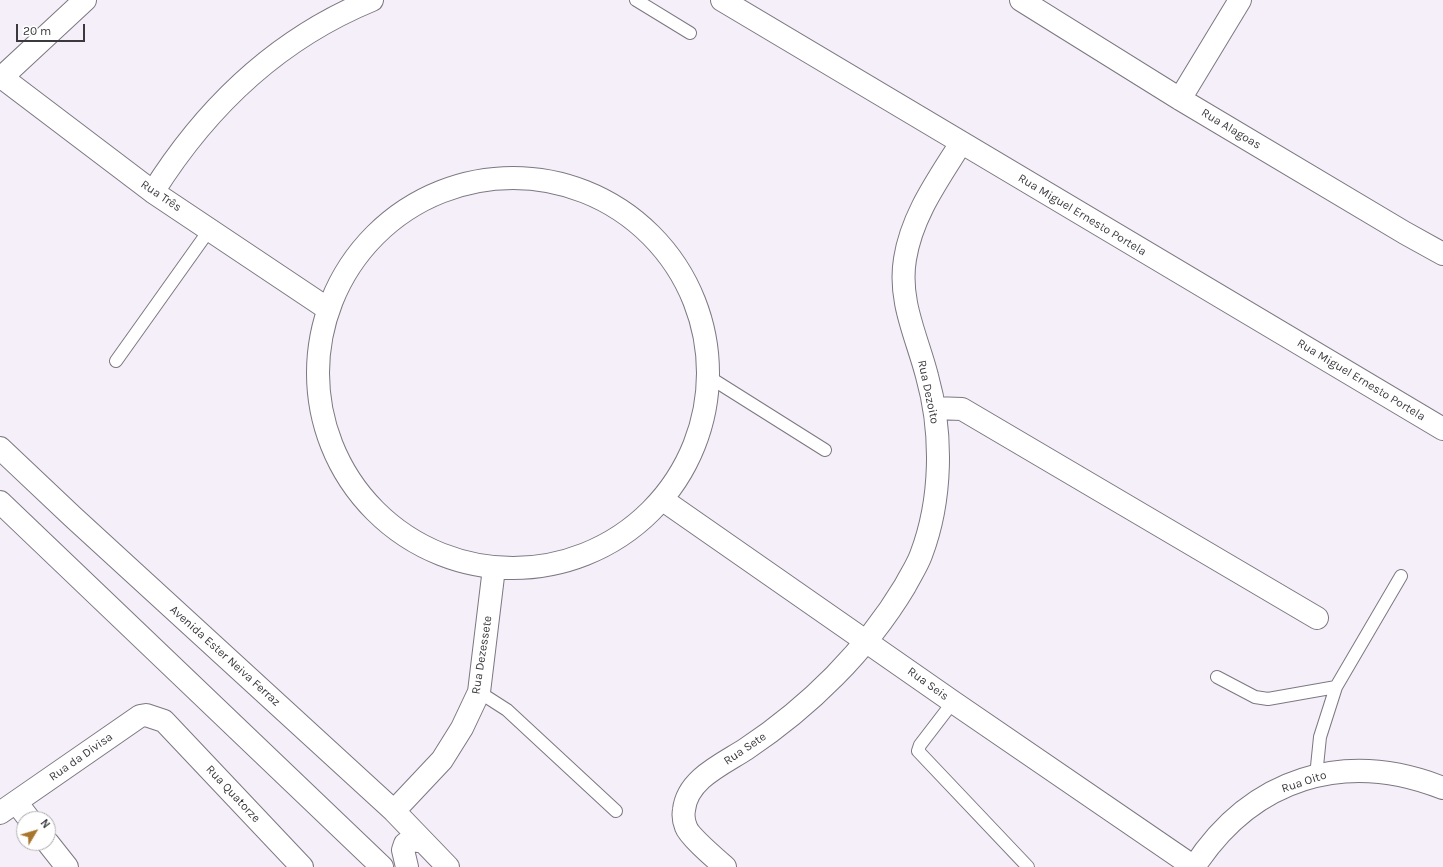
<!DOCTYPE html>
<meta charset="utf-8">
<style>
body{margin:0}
#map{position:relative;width:1443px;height:867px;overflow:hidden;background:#f5eff9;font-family:Karla,sans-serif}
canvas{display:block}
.north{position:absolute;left:16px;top:811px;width:40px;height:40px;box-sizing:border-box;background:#fff;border:1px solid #b1b0b1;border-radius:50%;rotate:52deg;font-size:11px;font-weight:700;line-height:16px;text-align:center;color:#3b393d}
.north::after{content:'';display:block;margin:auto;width:14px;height:18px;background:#a7752c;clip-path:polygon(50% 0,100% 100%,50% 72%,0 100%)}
.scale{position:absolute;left:16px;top:24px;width:69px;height:18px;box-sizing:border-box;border:2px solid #3b393d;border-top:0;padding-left:5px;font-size:12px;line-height:14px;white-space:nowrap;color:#3b393d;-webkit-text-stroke:3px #fff;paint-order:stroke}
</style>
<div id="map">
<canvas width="1443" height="867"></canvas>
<div class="north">N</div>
<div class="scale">20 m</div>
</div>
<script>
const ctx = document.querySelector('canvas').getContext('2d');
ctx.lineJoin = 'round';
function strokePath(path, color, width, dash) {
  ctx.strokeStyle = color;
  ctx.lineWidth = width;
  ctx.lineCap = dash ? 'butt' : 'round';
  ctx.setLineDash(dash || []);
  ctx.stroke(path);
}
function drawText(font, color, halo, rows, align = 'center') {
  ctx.font = font + ' Karla,sans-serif';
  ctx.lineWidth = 4;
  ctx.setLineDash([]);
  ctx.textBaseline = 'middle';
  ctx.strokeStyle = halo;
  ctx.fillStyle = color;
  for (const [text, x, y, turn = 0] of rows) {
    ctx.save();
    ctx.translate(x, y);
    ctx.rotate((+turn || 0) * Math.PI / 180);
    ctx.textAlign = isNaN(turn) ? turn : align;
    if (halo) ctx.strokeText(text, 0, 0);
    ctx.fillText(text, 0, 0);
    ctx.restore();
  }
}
const lane = new Path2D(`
 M636 0 690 33
 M116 361 210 229
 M709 377 825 450
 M1217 677 1255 697 1268 699 1336 687
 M479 692 507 710 616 811
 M953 702 920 745 918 751 1028 867
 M1316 776 1320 737 1336 687 1401 576`);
const street = new Path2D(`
 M722 0 1443 429
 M1021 0 1180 99 1405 233 1443 254
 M0 76 153 192 328 309
 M0 79 85 0
 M1180 99 1240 0
 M318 373a195 195 0 1 1 390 0a195 195 0 1 1-390 0Z
 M153 192C207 106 277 39 372 0
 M934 408 962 409 1317 618
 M0 448 73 517 394 811 448 867
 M663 500 953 702 1194 867
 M0 502 382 867
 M16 802 29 819
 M394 811 442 760 462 728 479 692 494 568
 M0 813 140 716 146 715 164 721 302 867
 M48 843 67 867
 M407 867 403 850 405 844 411 840 424 842
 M725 867C716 859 689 836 686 827 684 822 683 815 684 810 687 779 723 764 746 749 809 707 866 651 905 586 910 576 917 566 921 555 942 500 943 433 927 376 917 337 898 301 905 259 912 215 938 180 961 143
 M1194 867C1252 778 1344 749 1443 788`);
const streetNames = [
 ["Rua Alagoas",1231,129,31],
 ["Rua Três",161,196,34],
 ["Rua Miguel Ernesto Portela",1082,215,31],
 ["Rua Miguel Ernesto Portela",1361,380,31],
 ["Rua Dezoito",928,392,78],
 ["Rua Dezessete",482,655,-81],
 ["Avenida Ester Neiva Ferraz",225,656,42],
 ["Rua Seis",928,684,36],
 ["Rua Sete",745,749,-34],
 ["Rua da Divisa",81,757,-35],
 ["Rua Oito",1304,782,-18],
 ["Rua Quatorze",233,794,47]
];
strokePath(lane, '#7d7781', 14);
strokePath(street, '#7d7781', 24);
strokePath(lane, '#fff', 12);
strokePath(street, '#fff', 22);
drawText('12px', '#3b393d', '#fff', streetNames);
</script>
